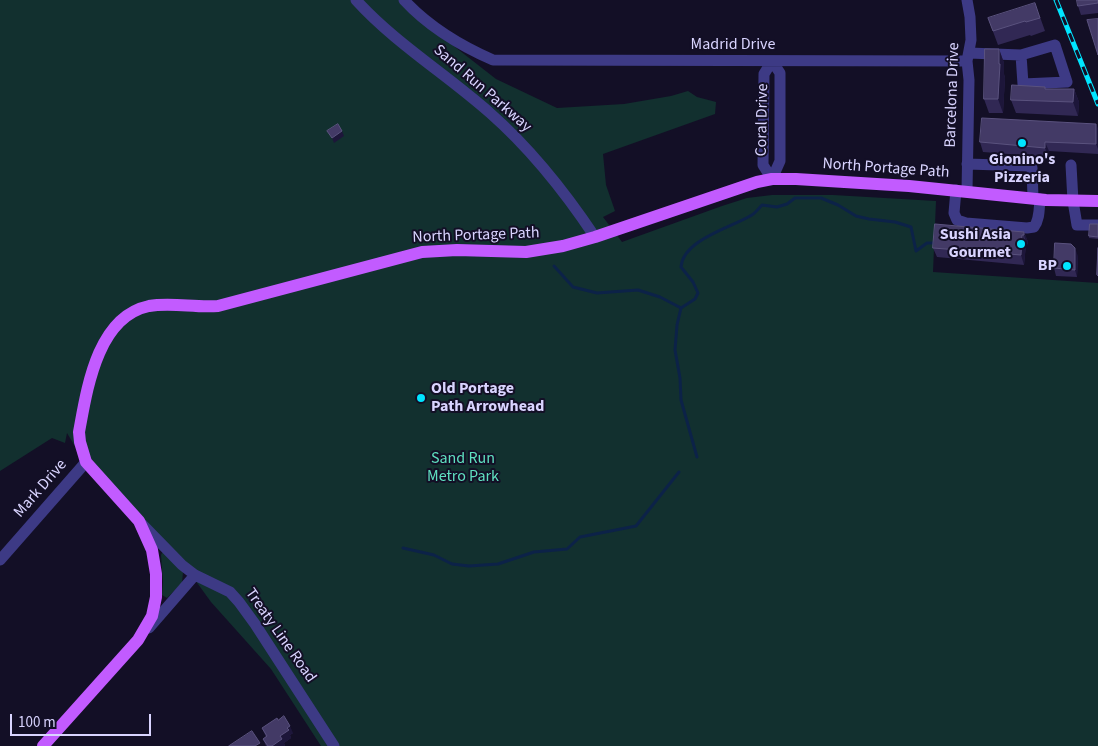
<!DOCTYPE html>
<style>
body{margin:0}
#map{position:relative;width:1098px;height:746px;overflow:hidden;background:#130f26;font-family:"Source Sans 3",sans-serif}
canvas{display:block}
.scale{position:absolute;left:10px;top:714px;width:141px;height:22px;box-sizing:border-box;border:2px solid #d9d4ff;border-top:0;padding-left:6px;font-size:15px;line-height:18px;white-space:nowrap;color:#d9d4ff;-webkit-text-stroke:4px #130f26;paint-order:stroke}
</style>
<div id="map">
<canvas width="1098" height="746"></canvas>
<div class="scale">100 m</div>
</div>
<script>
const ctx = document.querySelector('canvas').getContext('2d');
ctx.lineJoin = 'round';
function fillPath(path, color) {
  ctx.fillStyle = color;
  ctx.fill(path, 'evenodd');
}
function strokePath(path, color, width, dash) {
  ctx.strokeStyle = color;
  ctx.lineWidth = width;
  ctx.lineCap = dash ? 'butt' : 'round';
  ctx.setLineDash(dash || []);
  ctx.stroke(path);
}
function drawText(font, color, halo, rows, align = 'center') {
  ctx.font = font + ' "Source Sans 3",sans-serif';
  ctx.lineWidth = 4;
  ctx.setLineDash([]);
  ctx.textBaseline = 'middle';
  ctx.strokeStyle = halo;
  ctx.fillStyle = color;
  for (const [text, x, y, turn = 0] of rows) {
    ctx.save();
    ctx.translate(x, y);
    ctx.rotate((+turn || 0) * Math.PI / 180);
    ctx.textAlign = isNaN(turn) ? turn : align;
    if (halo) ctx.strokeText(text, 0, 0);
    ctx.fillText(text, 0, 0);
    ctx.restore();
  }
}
const green = new Path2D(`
 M0 0H399L432 29 496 79 557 108 624 104 671 96 688 91 697 97 716 102 715 114 603 154 606 185 615 211 603 217 622 242 722 206 747 198 772 195H833L936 201 933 272 1098 283V746H321L271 669 211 602 182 562 76 448 67 433 65 443 52 438 0 471Z
 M162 553H165L183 572 182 583 167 598 162 595 163 582 161 555Z`);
const stream = new Path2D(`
 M554 266 573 287 597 293 638 290 660 297 681 308
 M697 457 681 400 680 378 675 350 677 325 681 308 695 299 698 293 693 282 681 267C683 240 730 228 750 216 755 214 758 209 762 205L777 207 787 204 795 198H821L838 205 856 216 869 219 895 222 911 227 916 251 927 243H937
 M403 548 434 555 452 564 469 566 498 564 534 552 567 549 580 537 636 526 679 472`);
const minor = new Path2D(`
 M356 0C395 43 446 74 490 113 531 149 565 192 595 237
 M404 0C428 26 461 46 493 60L967 61
 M967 0 970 17 971 40 967 61 969 80 967 191
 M969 53 1021 55 1055 45 1067 82 1023 84 1021 55
 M772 61 764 74 763 165 772 179
 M772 61 780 73V161L772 179
 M967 164 1031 166 1032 168 1033 198
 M1071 165 1073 201 1077 225H1098
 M956 190 954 213 957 220 966 223 1027 228 1034 227C1040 219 1039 208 1040 199
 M142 524 182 565 195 575 230 592 239 602 255 624 334 746
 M0 560 86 462
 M149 628 195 575`);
const major = new Path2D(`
 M43 746 138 640 152 616 156 597V574L152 550 139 521 86 462 80 442 79 432C87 389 97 317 149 306 172 302 195 308 218 306L422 252 457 250 526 252 563 246 595 237 757 182 772 179H796L909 186 1046 200 1098 201`);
const rail = new Path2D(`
 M1056 0 1098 104`);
const wall = new Path2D(`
 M1098 0V13L1081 15 1078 6Z
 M1040 17 1045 31 1031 36 1030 35 998 45 988 18Z
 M999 49 1004 63V74L1005 78 1003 113H989L984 99Z
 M1045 89H1074L1079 102 1078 116 1016 113 1011 100Z
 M1098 128V154L1049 151 1048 157 983 152 980 142Z
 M1098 224V239L1089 238V236Z
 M1024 232 1028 242 1027 245 1026 244 1024 265 937 257 933 248Z
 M1078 256 1077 277 1056 276 1054 268Z
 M262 728 293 733 290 735 291 738 284 743 285 746H266L263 739 266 737Z`);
const shadedWall = new Path2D(`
 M999 49 1004 63V74L1005 78 1003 113 998 99Z
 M1074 89 1079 102 1078 116 1073 102Z
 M1096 124 1098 128V149L1096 144Z
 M342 131 344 136 334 143 332 138Z
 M1045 142 1049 151 1048 157 1045 148Z
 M1024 232 1028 242 1027 245 1024 235Z
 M1022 235 1026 244 1024 265 1021 255Z
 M1075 248 1078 256 1077 277 1075 270Z
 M290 726 293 733 290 735 291 738 284 743 285 746H272L287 728Z`);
const building = new Path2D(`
 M1077 0H1098V3L1078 6Z
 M1035 3 1040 18 1026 22 1025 21 993 31 988 18Z
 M1098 19V55L1087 20Z
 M985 49H999V64H1000L998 99H984Z
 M1012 85 1045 87V89H1074L1073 102 1011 100Z
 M982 118 1096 124V144L1045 142V148L980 142Z
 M338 124 342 131 332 138 327 131Z
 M935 224 1024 232V235H1022L1021 255 933 248Z
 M1090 224H1098V237L1089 236Z
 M1055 243 1071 244 1075 248V270L1054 268Z
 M1098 248V276L1097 275Z
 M284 716 290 726 287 728 289 730 280 736 282 739 272 746H268L263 739 267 736 262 728 277 718 278 720Z
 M252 731 260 743 255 746H229Z`);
const markers = [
 [1022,143,5,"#00e5ff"],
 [1021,244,5,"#00e5ff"],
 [1067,266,5,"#00e5ff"],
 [421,398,5,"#00e5ff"]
];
const streetNames = [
 ["Madrid Drive",733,45],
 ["Sand Run Parkway",482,89,41],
 ["Barcelona Drive",953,95,-88],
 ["Coral Drive",763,120,-89],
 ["North Portage Path",886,169,4],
 ["North Portage Path",476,236,-2],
 ["Mark Drive",41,489,-49],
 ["Treaty Line Road",280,636,55]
];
const poiNames = [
 ["Gionino's",1022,160,"center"],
 ["Pizzeria",1022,178,"center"],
 ["Sushi Asia",1011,235],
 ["Gourmet",1011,253],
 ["BP",1057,266],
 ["Old Portage",431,389,"left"],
 ["Path Arrowhead",431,407,"left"]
];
const parkNames = [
 ["Sand Run",463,459],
 ["Metro Park",463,477]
];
fillPath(green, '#12302f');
strokePath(stream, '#0c2248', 3);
strokePath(minor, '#3d3a85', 11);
strokePath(major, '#c25bff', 12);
strokePath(rail, '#00e5ff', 5);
strokePath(rail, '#130f26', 3, [9]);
fillPath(wall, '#312854');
fillPath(shadedWall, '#1d163a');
fillPath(building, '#433a66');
strokePath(building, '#5a527e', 1);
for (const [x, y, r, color] of markers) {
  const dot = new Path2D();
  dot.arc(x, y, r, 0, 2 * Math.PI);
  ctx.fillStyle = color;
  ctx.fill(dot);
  strokePath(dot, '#130f26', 2);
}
drawText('16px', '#d9d4ff', '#130f26', streetNames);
drawText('bold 16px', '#d9d4ff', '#130f26', poiNames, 'right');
drawText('16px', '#5fe0c0', '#130f26', parkNames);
</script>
